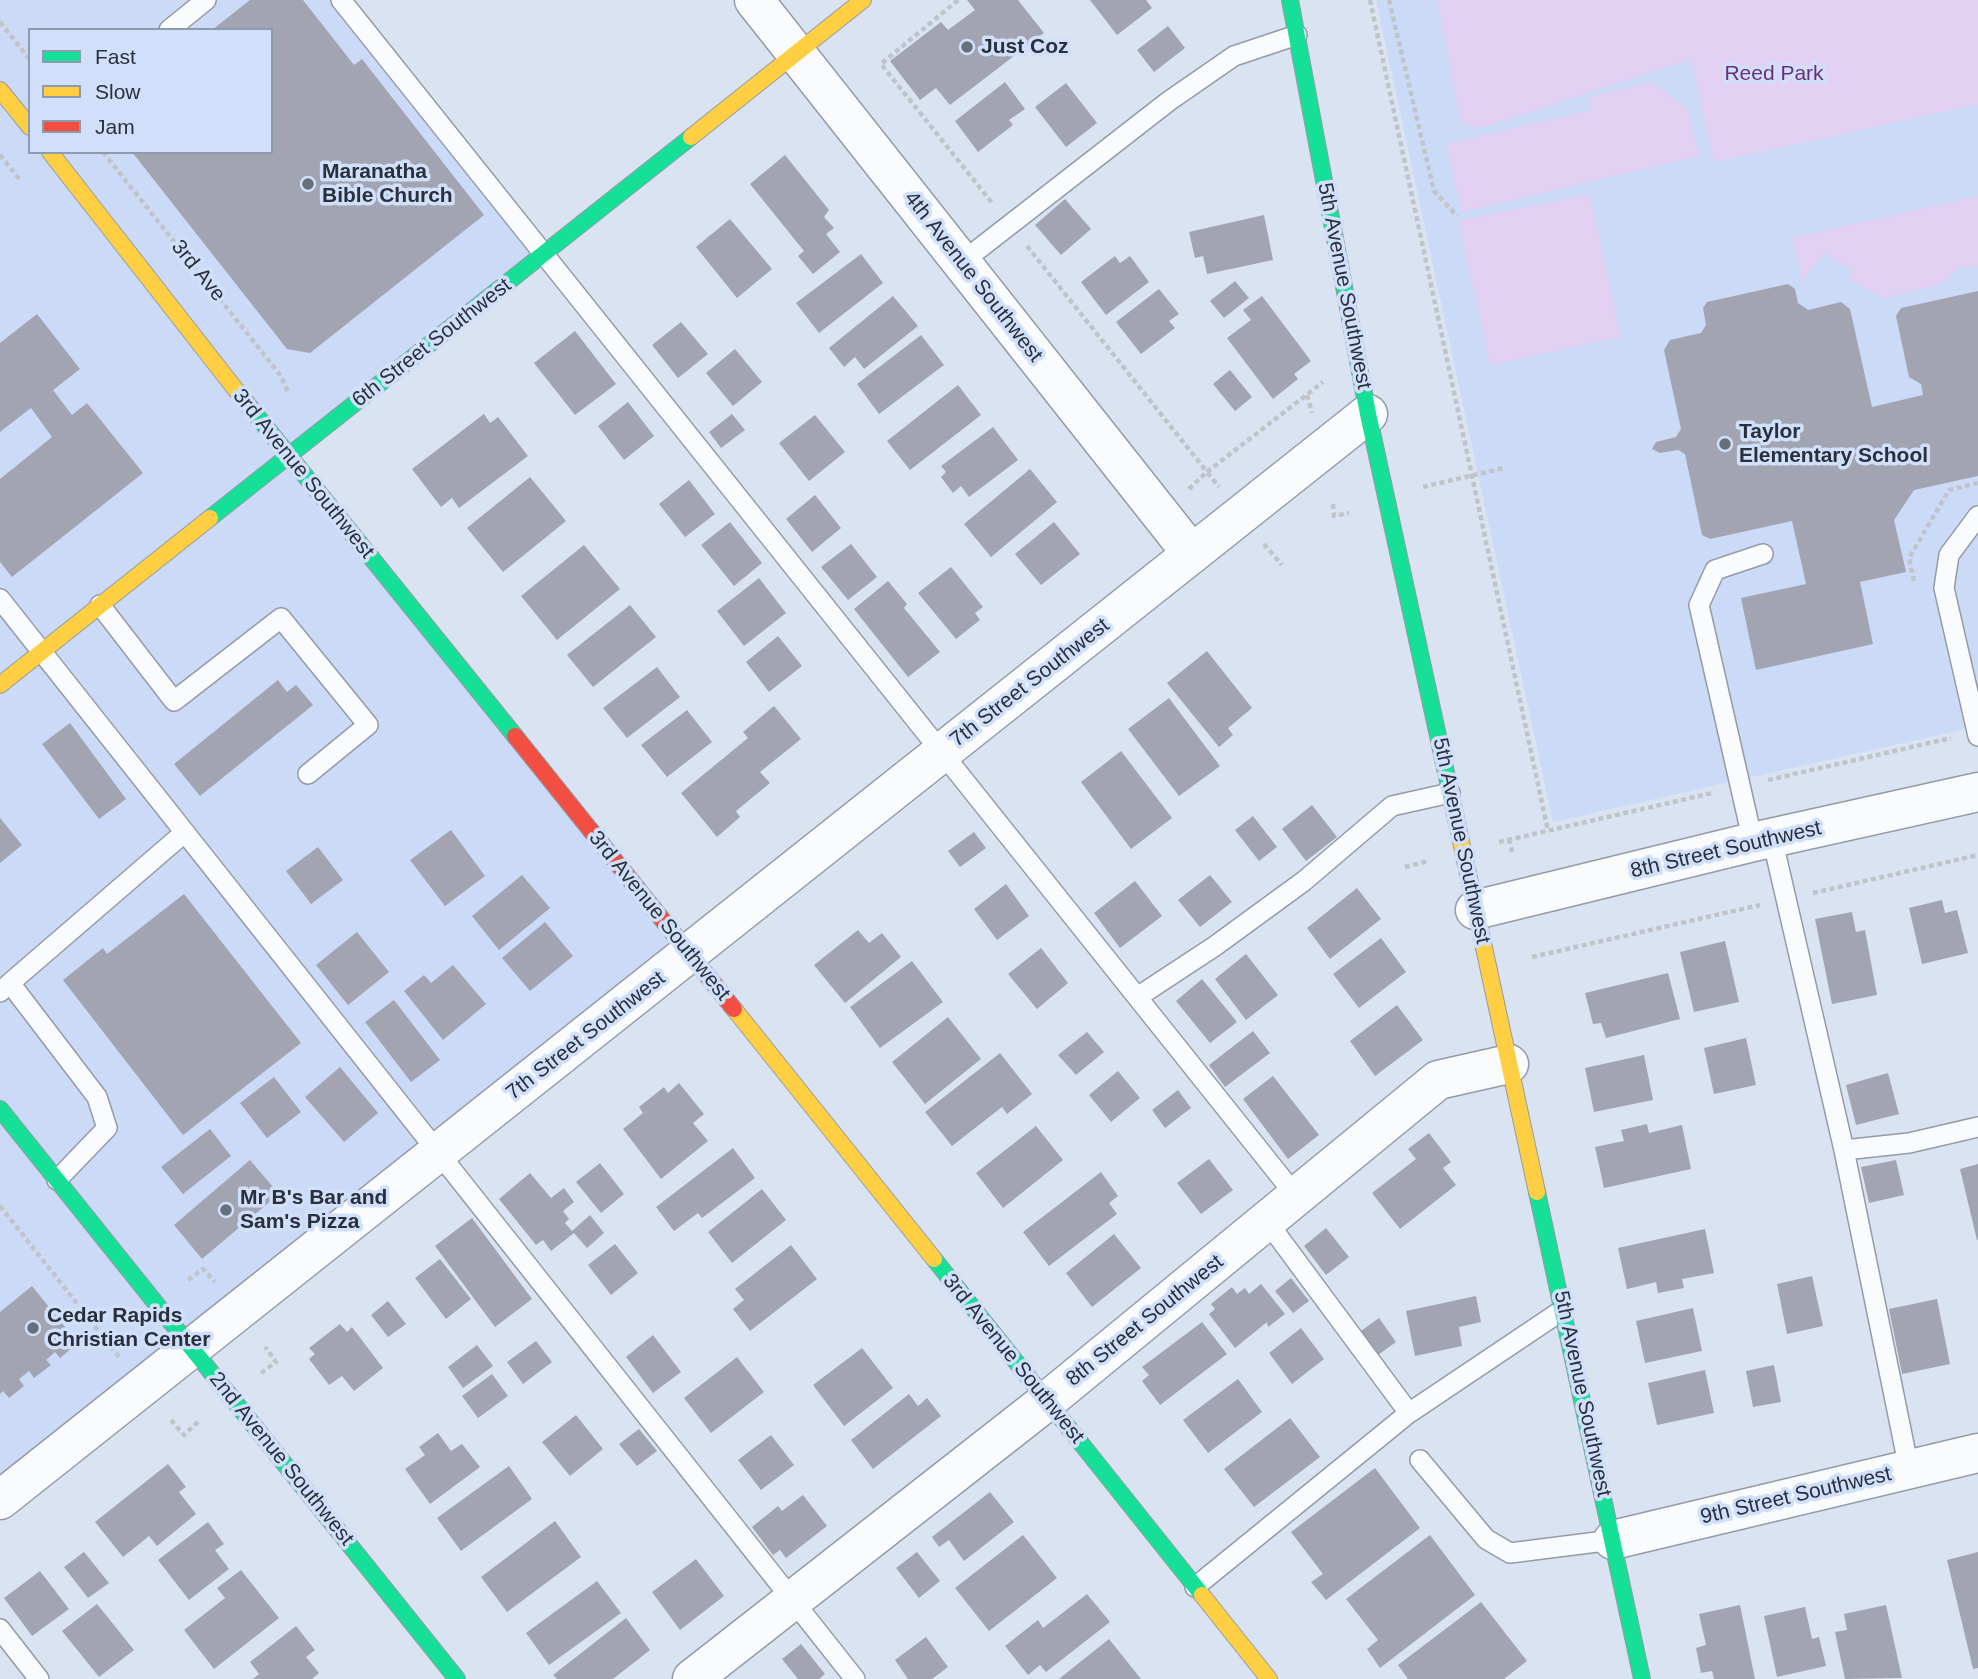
<!DOCTYPE html>
<style>
body{margin:0}
#map{position:relative;width:1978px;height:1679px;overflow:hidden;background:#dae3f1;font-family:Helvetica,sans-serif}
canvas{display:block}
.legend{position:absolute;left:28px;top:28px;width:245px;height:126px;box-sizing:border-box;background:#d1e0fa;border:2px solid #8e9aae;margin:0;padding:9px 12px;list-style:none;font-size:21px;color:#29303c}
.legend li{display:flex;align-items:center;gap:14px;height:35px}
.legend b{width:35px;border:2px solid #8e9aae}
</style>
<div id="map">
<canvas width="1978" height="1679"></canvas>
<ul class="legend">
<li><b style="height:9px;background:#16e098"></b>Fast</li>
<li><b style="height:9px;background:#ffcf43"></b>Slow</li>
<li><b style="height:9px;background:#f24e42"></b>Jam</li>
</ul>
</div>
<script>
const ctx = document.querySelector('canvas').getContext('2d');
ctx.lineJoin = 'round';
function fillPath(path, color) {
  ctx.fillStyle = color;
  ctx.fill(path, 'evenodd');
}
function strokePath(path, color, width, dash) {
  ctx.strokeStyle = color;
  ctx.lineWidth = width;
  ctx.lineCap = dash ? 'butt' : 'round';
  ctx.setLineDash(dash || []);
  ctx.stroke(path);
}
function drawText(font, color, halo, rows, align = 'center') {
  ctx.font = font + ' Helvetica,sans-serif';
  ctx.lineWidth = 7;
  ctx.setLineDash([]);
  ctx.textBaseline = 'middle';
  ctx.strokeStyle = halo;
  ctx.fillStyle = color;
  for (const [text, x, y, turn = 0] of rows) {
    ctx.save();
    ctx.translate(x, y);
    ctx.rotate((+turn || 0) * Math.PI / 180);
    ctx.textAlign = isNaN(turn) ? turn : align;
    if (halo) ctx.strokeText(text, 0, 0);
    ctx.fillText(text, 0, 0);
    ctx.restore();
  }
}
const built = new Path2D(`
 M0 0H341L543 254 289 456 689 953 0 1501ZM30 30H271V152H30Z
 M1376 0H1678L1715 162 1978 104V726L1553 822Z`);
const green = new Path2D(`
 M1437 0H1978V104L1714 162 1691 59 1481 128 1461 123Z
 M1652 82 1687 108 1699 156 1462 212 1446 144 1591 110 1588 97Z
 M1590 194 1621 337 1490 365 1458 221Z
 M1978 196V267L1958 268 1939 285 1883 298 1850 280 1851 269 1825 253 1802 281 1792 238Z`);
const building = new Path2D(`
 M250 0H303L354 65 362 59 484 215 310 353 287 349 132 152H271V30H212Z
 M967 0H1018L1044 33 950 105 936 88 920 100 890 61 941 22 948 30 975 10Z
 M1090 0H1146L1152 8 1117 35Z
 M1168 26 1185 48 1154 72 1137 50Z
 M1005 82 1025 109 1009 120 1013 125 978 152 955 121Z
 M1066 83 1097 123 1066 147 1035 107Z
 M785 155 829 210 824 217 834 228 826 234 840 252 813 274 798 256 804 251 750 184Z
 M1065 199 1091 229 1061 255 1035 225Z
 M1264 215 1273 260 1207 274 1203 256 1195 258 1189 232Z
 M730 219 772 269 737 298 696 247Z
 M861 254 883 283 819 333 796 303Z
 M1115 256 1120 263 1130 256 1149 282 1106 315 1081 282Z
 M1235 281 1249 298 1224 318 1210 301Z
 M1788 284 1795 289 1798 303 1808 310 1841 302 1850 309 1872 407 1923 395 1921 384 1909 377 1896 316 1901 308 1978 291V476L1914 490 1894 520 1906 572 1860 582 1873 644 1756 670 1741 598 1806 584 1792 521 1710 539 1702 535 1685 454 1678 450 1660 453 1652 449 1656 442 1676 437 1681 429 1664 350 1670 340 1701 333 1706 325 1703 308 1707 302Z
 M1159 289 1179 314 1169 321 1175 328 1141 354 1116 322Z
 M893 296 918 326 864 369 855 357 844 367 829 348Z
 M1262 296 1311 361 1294 374 1298 379 1273 399 1227 338 1251 320 1243 310Z
 M37 314 80 369 53 390 72 415 87 403 143 473 12 577 0 562V479L52 437 31 408 0 432V343Z
 M681 322 708 354 678 378 652 345Z
 M575 331 616 384 575 415 534 363Z
 M921 335 944 365 879 414 857 384Z
 M735 349 762 382 733 406 706 373Z
 M1230 370 1252 397 1235 411 1213 384Z
 M958 385 981 415 910 470 887 441Z
 M628 402 654 436 624 460 598 426Z
 M484 414 490 423 498 417 528 456 459 508 452 498 441 507 412 469Z
 M732 414 745 430 721 448 709 432Z
 M815 415 845 452 809 481 779 443Z
 M993 427 1018 460 969 497 961 486 953 493 941 477 946 472 941 466Z
 M1030 469 1057 502 991 557 964 524Z
 M530 477 566 521 503 572 467 528Z
 M689 480 715 514 685 537 659 504Z
 M815 495 841 528 812 552 786 519Z
 M730 522 762 563 734 586 701 545Z
 M1054 522 1080 554 1041 585 1015 554Z
 M851 544 877 577 848 600 821 567Z
 M584 545 620 589 557 640 521 596Z
 M951 567 983 607 975 613 980 620 956 639 918 593Z
 M759 578 786 613 744 646 717 611Z
 M888 581 907 604 904 608 940 652 908 677 854 609Z
 M630 605 656 637 593 687 567 655Z
 M778 636 802 666 769 692 746 662Z
 M1207 651 1252 708 1228 728 1233 735 1219 747 1167 683Z
 M657 667 680 697 627 738 603 708Z
 M278 680 287 692 296 685 313 705 200 796 174 764Z
 M1169 698 1220 766 1179 796 1128 729Z
 M774 706 801 739 760 772 770 783 736 811 740 817 717 837 681 793 748 738 743 732Z
 M687 710 712 742 667 777 641 745Z
 M70 723 126 799 99 819 42 744Z
 M1121 751 1172 818 1131 849 1081 782Z
 M1312 805 1337 837 1306 861 1282 829Z
 M1253 816 1277 847 1259 861 1235 830Z
 M0 818 22 845 0 863Z
 M451 830 485 876 445 906 410 860Z
 M974 832 986 848 960 867 948 851Z
 M318 847 343 880 311 904 286 871Z
 M522 875 550 908 499 950 472 916Z
 M1210 875 1232 902 1200 927 1178 900Z
 M1135 881 1162 916 1120 948 1094 913Z
 M1006 884 1029 916 997 940 974 909Z
 M1357 888 1381 919 1330 959 1307 928Z
 M184 894 301 1043 183 1135 63 980 103 948 107 954Z
 M1942 900 1945 913 1957 910 1968 953 1922 964 1909 908Z
 M1852 912 1856 932 1865 930 1877 995 1832 1004 1815 919Z
 M545 922 573 956 530 991 502 958Z
 M858 930 869 943 882 933 901 957 845 1003 814 965Z
 M357 932 389 972 348 1005 316 965Z
 M1381 938 1406 972 1359 1008 1333 974Z
 M1725 941 1739 1002 1694 1012 1680 952Z
 M1041 948 1068 983 1037 1009 1008 974Z
 M1246 954 1278 995 1246 1020 1215 979Z
 M912 961 943 1002 880 1048 850 1007Z
 M453 965 486 1004 443 1040 404 991 424 975 431 983Z
 M1668 973 1680 1019 1606 1038 1601 1023 1593 1024 1585 993Z
 M1202 979 1237 1022 1210 1043 1176 1001Z
 M394 1000 440 1060 411 1082 365 1022Z
 M1397 1005 1423 1040 1375 1076 1350 1041Z
 M948 1017 981 1059 925 1104 892 1062Z
 M1253 1031 1270 1053 1225 1087 1209 1065Z
 M1087 1032 1104 1052 1076 1075 1058 1055Z
 M1746 1038 1756 1085 1714 1094 1704 1048Z
 M1000 1053 1032 1094 1007 1114 1002 1107 952 1146 925 1112Z
 M1644 1055 1653 1100 1594 1112 1585 1068Z
 M340 1067 378 1113 344 1142 305 1097Z
 M1118 1071 1140 1098 1111 1122 1089 1095Z
 M1888 1073 1899 1114 1856 1125 1846 1085Z
 M1273 1076 1319 1135 1288 1159 1243 1099Z
 M274 1077 301 1112 267 1138 240 1103Z
 M679 1083 704 1114 693 1123 708 1141 661 1179 623 1129 643 1113 639 1107 664 1087 668 1093Z
 M1178 1090 1191 1108 1165 1128 1152 1110Z
 M1647 1124 1649 1133 1682 1125 1691 1169 1604 1188 1595 1147 1624 1141 1621 1130Z
 M1036 1126 1063 1160 1003 1208 976 1173Z
 M210 1129 231 1156 183 1194 161 1167Z
 M1429 1133 1451 1162 1443 1168 1456 1185 1400 1229 1372 1193 1416 1159 1408 1149Z
 M733 1148 755 1178 702 1218 698 1213 674 1231 656 1207Z
 M1209 1159 1233 1190 1201 1214 1177 1183Z
 M250 1160 279 1194 202 1259 174 1225Z
 M1896 1160 1904 1195 1869 1203 1861 1167Z
 M600 1163 624 1194 601 1213 576 1182Z
 M1978 1164V1240H1977L1960 1169Z
 M1101 1172 1118 1196 1109 1203 1117 1214 1049 1266 1023 1232Z
 M530 1173 551 1198 564 1188 574 1202 563 1211 569 1219 565 1223 572 1231 590 1215 604 1233 587 1248 574 1233 551 1251 543 1240 536 1245 499 1199Z
 M762 1189 786 1220 732 1263 708 1232Z
 M472 1218 532 1299 495 1327 435 1246Z
 M1326 1228 1349 1257 1326 1275 1304 1246Z
 M1705 1229 1714 1273 1682 1279 1684 1288 1658 1293 1656 1282 1627 1289 1618 1248Z
 M1114 1234 1141 1268 1092 1307 1066 1273Z
 M615 1244 638 1273 611 1295 588 1265Z
 M791 1245 817 1279 750 1331 733 1309 744 1300 735 1289Z
 M440 1259 471 1299 446 1319 415 1278Z
 M1812 1276 1823 1326 1787 1334 1777 1284Z
 M1291 1278 1309 1301 1293 1313 1275 1291Z
 M1261 1284 1285 1314 1268 1327 1267 1322 1235 1348 1209 1314 1215 1309 1211 1304 1232 1287 1237 1294 1245 1288 1249 1294Z
 M32 1286 78 1343 60 1358 55 1352 46 1360 51 1365 34 1378 29 1371 19 1379 24 1386 9 1398 3 1391 0 1394V1312Z
 M1476 1296 1481 1322 1459 1327 1462 1346 1415 1356 1406 1311Z
 M1937 1299 1950 1364 1902 1374 1889 1309Z
 M388 1301 406 1324 388 1337 371 1315Z
 M1693 1308 1702 1351 1645 1363 1636 1321Z
 M1379 1318 1396 1342 1378 1355 1361 1331Z
 M1202 1322 1227 1354 1160 1405 1142 1381 1149 1375 1142 1367Z
 M340 1324 347 1332 352 1327 383 1368 354 1391 342 1376 329 1385 309 1359 315 1354 309 1348Z
 M1301 1328 1324 1359 1292 1384 1269 1353Z
 M653 1335 681 1372 653 1393 626 1357Z
 M536 1341 552 1362 523 1384 507 1362Z
 M477 1345 493 1366 463 1388 448 1367Z
 M862 1348 893 1388 844 1426 813 1385Z
 M737 1357 764 1392 711 1433 684 1398Z
 M1774 1365 1781 1402 1753 1407 1746 1371Z
 M1705 1370 1714 1413 1657 1425 1648 1383Z
 M492 1374 508 1396 478 1418 462 1396Z
 M1238 1379 1262 1412 1208 1453 1183 1420Z
 M909 1394 918 1406 927 1398 941 1416 873 1469 851 1440Z
 M576 1415 603 1449 570 1476 542 1442Z
 M1290 1418 1320 1457 1254 1507 1224 1469Z
 M639 1429 657 1451 637 1466 619 1444Z
 M438 1433 451 1451 462 1444 480 1467 430 1504 405 1469 425 1455 419 1447Z
 M771 1435 794 1465 761 1490 738 1460Z
 M168 1464 186 1487 179 1492 196 1514 157 1546 149 1536 123 1557 95 1522Z
 M509 1466 532 1499 461 1551 437 1518Z
 M1375 1468 1420 1528 1326 1600 1311 1582 1323 1574 1291 1532Z
 M990 1492 1014 1522 964 1561 949 1540 939 1547 932 1537Z
 M803 1495 827 1526 786 1558 780 1550 773 1555 752 1527 778 1506 782 1511Z
 M555 1521 581 1557 507 1612 481 1577Z
 M208 1522 224 1544 215 1550 229 1569 189 1600 158 1560Z
 M1023 1535 1057 1578 989 1631 955 1588Z
 M1430 1535 1475 1595 1380 1668 1367 1649 1378 1640 1346 1599Z
 M84 1552 109 1583 88 1598 64 1567Z
 M917 1552 940 1581 919 1598 896 1568Z
 M1978 1552V1668L1973 1669 1947 1560Z
 M696 1559 724 1596 680 1630 652 1592Z
 M241 1570 279 1618 214 1669 184 1630 225 1598 217 1588Z
 M40 1571 69 1609 32 1636 4 1598Z
 M597 1581 621 1613 549 1665 526 1633Z
 M1087 1594 1110 1622 1046 1672 1040 1665 1028 1675 1005 1646 1038 1620 1043 1628Z
 M1481 1602 1527 1661 1504 1679H1408L1398 1665Z
 M97 1604 134 1650 99 1677 62 1631Z
 M1740 1605 1755 1679H1714L1712 1671 1701 1673 1696 1648 1706 1645 1699 1614Z
 M1886 1605 1902 1678 1845 1679 1835 1632 1847 1630 1844 1614Z
 M1805 1607 1812 1639 1819 1637 1826 1666 1777 1677 1764 1616Z
 M626 1618 650 1650 613 1679H557L553 1675Z
 M296 1626 315 1650 306 1657 319 1673 312 1679H253L259 1674 250 1662Z
 M926 1637 948 1667 932 1679H908L895 1660Z
 M1109 1639 1141 1679H1059Z
 M801 1644 825 1674 819 1679H798L782 1659Z`);
const path = new Path2D(`
 M958 0 881 64 993 204
 M1370 0 1548 831
 M1389 0 1434 191 1457 216
 M0 22 30 60
 M103 152 281 376 288 392
 M0 155 19 179
 M1027 246 1207 472 1323 382
 M1307 395 1312 413
 M1423 487 1504 468
 M1189 489 1207 472 1219 487
 M1333 504 1334 516 1349 513
 M1264 544 1282 565
 M1914 581 1909 558 1949 490 1978 483
 M1768 780 1951 738
 M1509 839 1513 855
 M1499 842 1712 793
 M1405 867 1428 861
 M1813 893 1978 855
 M1532 957 1760 905
 M0 1206 120 1358
 M188 1280 203 1269 215 1282
 M261 1373 276 1362 265 1347
 M171 1420 184 1435 200 1420`);
const lane = new Path2D(`
 M341 0 1296 1196
 M169 30 206 0
 M962 262 1169 101 1234 56 1297 35
 M1978 516 1949 555 1944 588 1978 736
 M0 599 855 1679
 M100 605 174 701 281 618 368 725 308 774
 M1772 838 1844 1150 1909 1469
 M1753 842 1699 605 1715 570 1763 554
 M10 983 184 833
 M0 992 10 983 97 1097 107 1128 57 1180
 M1139 996 1215 946 1304 881 1392 806 1450 793
 M1844 1150 1909 1143 1978 1127
 M1266 1220 1409 1413
 M1420 1460 1486 1539 1510 1553 1613 1540
 M1195 1587 1409 1413 1564 1309
 M0 1629 39 1679`);
const street = new Path2D(`
 M754 0 1192 554
 M1475 910 1753 842 1978 792
 M0 1500 1368 414
 M1613 1540 1978 1453
 M692 1679 1047 1401 1438 1080 1509 1064`);
const fast = new Path2D(`
 M1290 0 1368 414 1460 837
 M236 390 515 736
 M210 518 691 137
 M0 1109 457 1679
 M1537 1192 1642 1679
 M934 1259 1202 1595`);
const slow = new Path2D(`
 M0 90 30 127
 M691 137 863 0
 M50 152 236 390
 M0 685 210 518
 M1460 837 1537 1192
 M734 1009 934 1259
 M1202 1595 1269 1679`);
const jam = new Path2D(`
 M515 736 734 1009`);
const markers = [
 [967,47,7,"#676f7b"],
 [308,184,7,"#676f7b"],
 [1725,444,7,"#676f7b"],
 [226,1210,7,"#676f7b"],
 [33,1328,7,"#676f7b"]
];
const poiNames = [
 ["Just Coz",981,47],
 ["Maranatha",322,172],
 ["Bible Church",322,196],
 ["Taylor",1739,432],
 ["Elementary School",1739,456],
 ["Mr B's Bar and",240,1198],
 ["Sam's Pizza",240,1222],
 ["Cedar Rapids",47,1316],
 ["Christian Center",47,1340]
];
const parkNames = [
 ["Reed Park",1774,74]
];
const streetNames = [
 ["3rd Ave",198,271,51],
 ["4th Avenue Southwest",973,277,52],
 ["5th Avenue Southwest",1344,286,79],
 ["6th Street Southwest",432,343,-38],
 ["3rd Avenue Southwest",303,474,51],
 ["7th Street Southwest",1030,683,-38],
 ["5th Avenue Southwest",1461,841,78],
 ["8th Street Southwest",1726,850,-13],
 ["3rd Avenue Southwest",659,916,51],
 ["7th Street Southwest",586,1036,-38],
 ["8th Street Southwest",1145,1321,-39],
 ["3rd Avenue Southwest",1013,1359,51],
 ["5th Avenue Southwest",1582,1394,78],
 ["2nd Avenue Southwest",281,1459,51],
 ["9th Street Southwest",1796,1496,-13]
];
fillPath(built, '#cbdaf6');
fillPath(green, '#e2d1f2');
fillPath(building, '#a2a5b1');
strokePath(lane, '#949ba7', 22);
strokePath(street, '#949ba7', 41);
strokePath(fast, '#949ba7', 18);
strokePath(slow, '#949ba7', 18);
strokePath(jam, '#949ba7', 18);
strokePath(path, '#c0c4c9', 4.5, [5, 3.5]);
strokePath(lane, '#f9fbfd', 19);
strokePath(street, '#f9fbfd', 38);
strokePath(fast, '#16e098', 16);
strokePath(slow, '#ffcf43', 16);
strokePath(jam, '#f24e42', 16);
for (const [x, y, r, color] of markers) {
  const dot = new Path2D();
  dot.arc(x, y, r, 0, 2 * Math.PI);
  ctx.fillStyle = color;
  ctx.fill(dot);
  strokePath(dot, '#d1e0fa', 2.5);
}
drawText('bold 21px', '#29303c', '#d1e0fa', poiNames, 'left');
drawText('21px', '#6b2e79', '#d1e0fa', parkNames);
drawText('21px', '#29303c', '#d1e0fa', streetNames);
</script>
